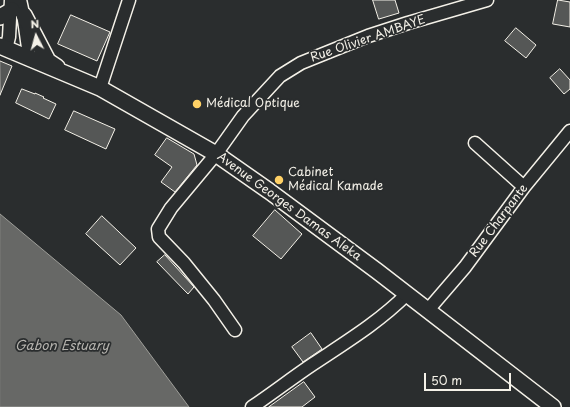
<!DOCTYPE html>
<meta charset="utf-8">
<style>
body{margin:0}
#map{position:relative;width:570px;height:407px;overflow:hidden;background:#2a2d2e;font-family:"Playpen Sans",sans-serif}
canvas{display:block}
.north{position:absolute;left:16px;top:16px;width:40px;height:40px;-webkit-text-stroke:3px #2a2d2e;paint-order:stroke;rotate:354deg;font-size:11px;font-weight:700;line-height:16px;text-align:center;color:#f4f1e8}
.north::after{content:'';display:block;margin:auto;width:14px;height:18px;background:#f4f1e8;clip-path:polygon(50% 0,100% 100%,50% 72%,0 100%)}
.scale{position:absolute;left:424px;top:373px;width:87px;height:18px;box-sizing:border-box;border:2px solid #f4f1e8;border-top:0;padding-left:5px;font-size:12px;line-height:14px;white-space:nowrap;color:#f4f1e8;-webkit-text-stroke:3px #2a2d2e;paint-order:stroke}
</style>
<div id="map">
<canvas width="570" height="407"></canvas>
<div class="north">N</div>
<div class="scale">50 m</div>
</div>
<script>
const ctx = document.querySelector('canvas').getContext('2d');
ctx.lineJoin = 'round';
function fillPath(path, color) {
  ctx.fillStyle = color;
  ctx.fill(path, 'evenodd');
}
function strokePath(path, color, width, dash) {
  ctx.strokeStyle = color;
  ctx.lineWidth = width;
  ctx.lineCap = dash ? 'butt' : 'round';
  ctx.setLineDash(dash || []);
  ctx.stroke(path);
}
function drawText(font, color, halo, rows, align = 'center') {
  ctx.font = font + ' "Playpen Sans",sans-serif';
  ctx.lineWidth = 3.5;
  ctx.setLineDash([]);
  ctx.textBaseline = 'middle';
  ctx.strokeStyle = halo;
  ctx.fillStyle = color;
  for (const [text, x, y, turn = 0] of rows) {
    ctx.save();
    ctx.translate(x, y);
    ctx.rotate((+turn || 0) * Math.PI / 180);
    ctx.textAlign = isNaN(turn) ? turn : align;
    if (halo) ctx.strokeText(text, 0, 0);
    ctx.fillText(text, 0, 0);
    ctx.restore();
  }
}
const water = new Path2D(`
 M0 214 121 315 189 407H0Z`);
const building = new Path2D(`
 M373 0H395L399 13 379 19Z
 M558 0 570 2V27L553 24Z
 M71 15 110 32 97 61 58 44Z
 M516 28 536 45 526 58 505 41Z
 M0 61 12 66 0 95Z
 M560 69 570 80V89L564 94 550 78Z
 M22 89 35 94V93L44 97 43 98 56 104 49 119 16 103Z
 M74 111 115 129 106 149 65 130Z
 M167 138 194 154 197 165 175 192 161 182 172 167 155 155Z
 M275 210 302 234 281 259 253 236Z
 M102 216 136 248 120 265 86 234Z
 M165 255 194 287 188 294 157 262Z
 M311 333 322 349 303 362 292 347Z
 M304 382 315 397 302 407H269Z`);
const minor = new Path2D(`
 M20 0C25 19 26 39 30 59
 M6 49 9 37 11 0
 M100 88 129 0
 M475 143 524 187
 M428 310 465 267 524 187 570 131
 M235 330 214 300 184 263 159 237 158 229 171 208 216 154 243 116 280 76 301 63 368 36 408 23 487 0
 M252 407C273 393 292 378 313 364 346 342 379 322 407 294`);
const major = new Path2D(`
 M24 15 48 61 57 67
 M0 17 12 10
 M0 46 100 88 216 154 269 191 377 271 553 407`);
const markers = [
 [197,104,5,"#ffd166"],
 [279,180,5,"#ffd166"]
];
const streetNames = [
 ["Rue Olivier AMBAYE",368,39,-19],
 ["Avenue Georges Damas Aleka",289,207,36],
 ["Rue Charpante",499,221,-53]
];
const poiNames = [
 ["Médical Optique",206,104],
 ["Cabinet",288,173],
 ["Médical Kamade",288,187]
];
const waterNames = [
 ["Gabon Estuary",62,346]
];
fillPath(water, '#676866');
strokePath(water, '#9f9f9a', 1);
fillPath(building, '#555756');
strokePath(building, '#f4f1e8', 1);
strokePath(minor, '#f4f1e8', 15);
strokePath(major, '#f4f1e8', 18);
strokePath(minor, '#2a2d2e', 12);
strokePath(major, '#2a2d2e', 15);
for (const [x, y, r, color] of markers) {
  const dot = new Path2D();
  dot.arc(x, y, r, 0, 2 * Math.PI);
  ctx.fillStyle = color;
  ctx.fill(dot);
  strokePath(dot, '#2a2d2e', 1.5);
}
drawText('12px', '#f4f1e8', '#2a2d2e', streetNames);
drawText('12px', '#f4f1e8', '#2a2d2e', poiNames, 'left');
drawText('italic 13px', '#b5b3ae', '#2a2d2e', waterNames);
</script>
